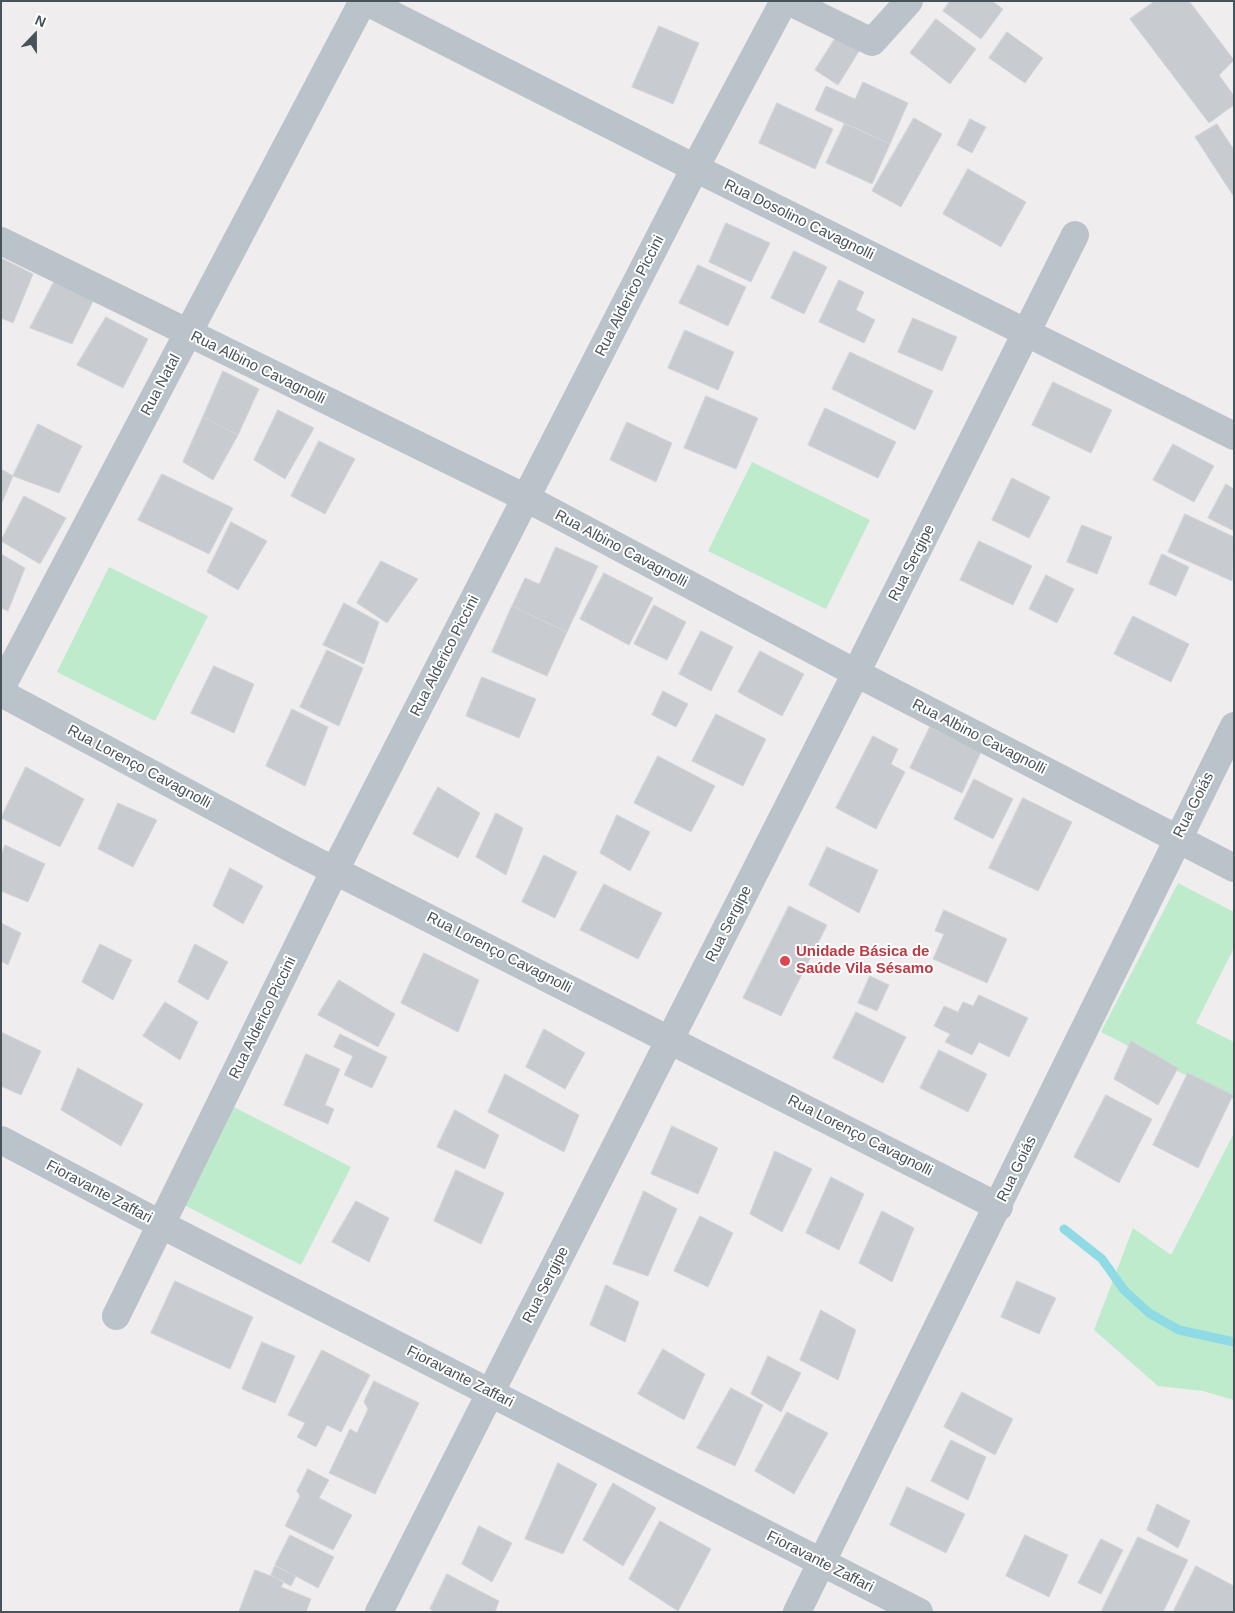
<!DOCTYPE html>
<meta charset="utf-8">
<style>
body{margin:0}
#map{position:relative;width:1235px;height:1613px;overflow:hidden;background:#f0edee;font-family:Arial,sans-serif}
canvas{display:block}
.frame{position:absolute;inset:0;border:2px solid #475259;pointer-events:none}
.north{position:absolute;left:10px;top:10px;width:50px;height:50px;-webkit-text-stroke:4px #fff;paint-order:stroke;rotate:22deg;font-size:14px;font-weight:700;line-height:20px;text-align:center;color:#475259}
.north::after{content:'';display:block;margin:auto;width:18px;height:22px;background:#475259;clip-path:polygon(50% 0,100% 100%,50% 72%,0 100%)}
</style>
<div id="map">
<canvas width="1235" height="1613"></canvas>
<div class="frame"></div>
<div class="north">N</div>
</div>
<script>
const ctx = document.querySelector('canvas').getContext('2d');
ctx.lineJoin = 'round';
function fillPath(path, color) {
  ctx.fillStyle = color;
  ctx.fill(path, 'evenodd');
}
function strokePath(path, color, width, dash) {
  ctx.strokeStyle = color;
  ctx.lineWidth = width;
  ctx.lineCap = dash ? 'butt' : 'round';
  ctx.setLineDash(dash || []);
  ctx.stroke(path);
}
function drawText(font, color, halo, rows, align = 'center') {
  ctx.font = font + ' Arial,sans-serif';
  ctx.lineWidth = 4;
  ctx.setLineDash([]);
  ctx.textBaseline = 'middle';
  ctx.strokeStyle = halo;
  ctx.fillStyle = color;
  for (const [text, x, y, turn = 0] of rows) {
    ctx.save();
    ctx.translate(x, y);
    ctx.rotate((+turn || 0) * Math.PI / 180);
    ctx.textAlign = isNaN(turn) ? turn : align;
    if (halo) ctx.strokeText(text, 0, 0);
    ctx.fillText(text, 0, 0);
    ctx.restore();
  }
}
const green = new Path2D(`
 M752 462 870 520 826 609 708 551Z
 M109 567 208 616 155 721 57 672Z
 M1178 883 1234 912V948L1196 1023 1234 1042V1100L1101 1032Z
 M234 1107 351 1167 301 1265 184 1205Z
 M1234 1133V1400L1203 1391 1158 1386 1094 1330 1133 1228 1171 1255Z`);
const stream = new Path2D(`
 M1064 1229 1102 1259 1124 1290 1149 1313 1179 1330 1234 1342`);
const building = new Path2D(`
 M950 1H992L1003 9 981 39 943 11Z
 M1155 1H1189L1234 60 1219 75 1234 96V105L1209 123 1130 19Z
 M936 19 976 49 950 84 910 53Z
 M659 26 699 43 673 104 632 87Z
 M1007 32 1043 58 1025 83 989 58Z
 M838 34 861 48 838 85 815 70Z
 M863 82 908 103 890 144 815 110 826 86 855 99Z
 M777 103 833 129 815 169 759 143Z
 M914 118 942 134 901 207 872 191Z
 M970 119 986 127 972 153 957 145Z
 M845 123 890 144 872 184 826 163Z
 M1217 124 1234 150V197L1195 137Z
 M968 169 1026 202 1001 247 943 214Z
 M726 223 770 243 751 282 709 262Z
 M794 251 827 267 804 314 771 298Z
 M1 258 33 274 13 323 1 318Z
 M698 265 746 287 728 326 679 303Z
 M56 278 95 297 72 344 30 328Z
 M839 280 864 292 856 310 875 320 864 343 819 322Z
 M106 317 148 339 123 388 77 365Z
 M913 318 957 337 942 371 898 352Z
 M685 330 734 352 718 390 668 368Z
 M850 352 933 391 915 430 832 389Z
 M223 371 259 389 238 435 203 417Z
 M1053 382 1112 410 1091 453 1032 425Z
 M706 396 758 418 736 469 684 448Z
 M825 408 896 442 878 478 808 445Z
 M278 410 314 428 285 479 254 460Z
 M203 417 238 435 213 480 183 462Z
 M627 422 672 443 656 482 610 460Z
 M38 424 82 446 59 493 13 476Z
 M319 441 355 459 325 514 291 496Z
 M1173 444 1214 466 1194 502 1153 480Z
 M1 469 13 476 1 505Z
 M162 474 233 508 209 554 138 520Z
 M1012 478 1050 497 1029 538 992 520Z
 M1226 484 1234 489V531L1208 518Z
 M24 496 66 518 40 564 1 541Z
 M1185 514 1234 537 1232 581 1168 552Z
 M231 522 267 541 238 590 207 572Z
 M1082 525 1112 537 1097 574 1067 562Z
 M979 541 1032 566 1013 605 960 580Z
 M556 547 598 566 567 632 512 606 525 578 539 584Z
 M1 554 25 568 8 611 1 608Z
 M1162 554 1189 567 1176 596 1149 584Z
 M381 561 418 579 387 623 357 603Z
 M604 573 653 598 629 645 580 619Z
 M1046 575 1074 589 1057 623 1029 609Z
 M344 603 379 622 364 664 323 645Z
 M654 605 686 622 667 660 634 644Z
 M512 606 567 632 547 676 492 652Z
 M1133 616 1189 644 1171 682 1114 654Z
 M701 631 733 647 711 691 679 674Z
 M327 650 363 668 339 726 300 707Z
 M760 651 804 674 782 716 738 692Z
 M214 666 254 684 234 733 191 713Z
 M482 677 536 699 519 738 466 716Z
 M663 691 688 704 676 727 652 715Z
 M292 709 328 727 305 786 266 766Z
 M716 714 766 739 743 786 692 761Z
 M930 727 981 752 962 793 910 768Z
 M873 736 898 749 891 764 905 772 876 829 836 808Z
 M658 756 715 786 691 832 634 803Z
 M26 767 84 799 60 847 1 818Z
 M974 779 1013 799 993 839 954 819Z
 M438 787 480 813 458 858 413 834Z
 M1023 798 1072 822 1038 891 989 868Z
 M118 803 157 820 133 867 98 849Z
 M496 813 523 828 506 875 476 857Z
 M617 815 650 832 630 871 600 853Z
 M5 845 45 864 28 902 1 891V857Z
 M827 847 878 870 859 913 809 885Z
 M544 855 577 872 555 918 522 902Z
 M230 868 263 886 243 924 213 906Z
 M604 884 662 913 638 959 580 930Z
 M789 906 827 925 781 1016 743 998Z
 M944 910 1007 939 987 983 933 959 944 934 935 931Z
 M1 923 21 933 8 965 1 961Z
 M100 944 132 960 113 1000 82 982Z
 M195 944 228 962 208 1000 178 982Z
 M424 953 479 980 458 1032 401 1003Z
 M870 976 889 985 877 1011 858 1003Z
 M339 980 395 1014 378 1047 318 1015Z
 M979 995 1028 1018 1009 1057 979 1042 972 1055 945 1042 950 1034 934 1026 944 1006 958 1012 963 1002 973 1006Z
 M165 1002 198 1022 180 1060 143 1036Z
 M856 1012 906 1037 883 1083 833 1058Z
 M544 1029 585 1053 565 1089 526 1067Z
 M1 1032 41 1051 21 1095 1 1086Z
 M340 1034 387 1057 372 1088 344 1075 353 1056 334 1047Z
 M1131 1041 1178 1068 1158 1105 1114 1079Z
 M939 1050 987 1074 968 1112 920 1088Z
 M306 1054 340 1069 325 1105 334 1109 328 1124 284 1105Z
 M78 1068 143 1104 121 1146 61 1110Z
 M1188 1073 1233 1095 1198 1168 1153 1145Z
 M505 1074 579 1115 564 1152 488 1112Z
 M1106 1095 1152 1119 1119 1183 1074 1157Z
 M455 1110 499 1135 485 1169 437 1147Z
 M672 1126 718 1148 698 1194 651 1174Z
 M775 1151 812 1169 782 1232 750 1214Z
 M456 1170 504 1193 481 1244 434 1221Z
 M831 1177 864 1194 839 1250 806 1233Z
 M644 1191 677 1209 648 1276 613 1264Z
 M356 1201 389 1218 369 1262 332 1242Z
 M882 1211 914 1228 892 1282 859 1263Z
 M700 1216 733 1233 708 1287 674 1271Z
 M175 1281 253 1317 230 1369 151 1333Z
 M1017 1281 1056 1298 1039 1334 1001 1317Z
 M606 1285 639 1302 625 1342 590 1325Z
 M821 1310 856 1330 838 1380 800 1360Z
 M262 1342 295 1356 275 1403 242 1389Z
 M663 1349 705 1374 684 1420 638 1394Z
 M322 1350 370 1375 341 1432 327 1425 316 1447 297 1437 305 1423 288 1415Z
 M768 1356 801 1373 781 1412 751 1394Z
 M374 1381 419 1403 375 1494 329 1473 350 1429 357 1433 368 1409 364 1402Z
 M731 1388 763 1405 735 1466 697 1448Z
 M962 1392 1013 1419 995 1455 944 1427Z
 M787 1412 828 1433 794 1494 755 1471Z
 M951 1440 986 1457 968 1500 931 1481Z
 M558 1463 597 1484 563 1554 525 1539Z
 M308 1469 329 1480 319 1498 352 1515 333 1550 285 1526 300 1496 297 1491Z
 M613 1483 656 1508 623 1566 583 1540Z
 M907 1487 965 1514 946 1553 890 1525Z
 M1157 1504 1190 1521 1178 1548 1147 1530Z
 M660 1521 711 1549 678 1611 629 1579Z
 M479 1526 512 1543 492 1582 462 1564Z
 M290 1535 334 1557 318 1588 275 1565Z
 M1025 1535 1068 1555 1049 1597 1006 1576Z
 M1138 1537 1188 1560 1163 1612H1101Z
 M1101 1539 1123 1550 1101 1594 1078 1583Z
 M275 1566 296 1576 291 1586 271 1575Z
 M1196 1566 1234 1586 1233 1612H1173Z
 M255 1570 284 1581 281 1587 311 1599 306 1612H239Z
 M447 1574 499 1601 495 1612H435L430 1609Z`);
const minor = new Path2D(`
 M365 1 695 168 1234 436
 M788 1 872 42 909 1
 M1 241 526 498 856 673 1234 868
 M1 688 363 1
 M1 693 296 851 999 1207
 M1 1140 162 1225 919 1612
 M116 1316 335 870 695 168 784 1
 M379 1612 856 673 1075 235
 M797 1612 1234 726`);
const markers = [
 [785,961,6,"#e0444e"]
];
const streetNames = [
 ["Rua Dosolino Cavagnolli",799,220,26],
 ["Rua Alderico Piccini",630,296,-63],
 ["Rua Albino Cavagnolli",258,368,26],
 ["Rua Natal",161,385,-62],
 ["Rua Albino Cavagnolli",621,549,28],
 ["Rua Sergipe",912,563,-63],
 ["Rua Alderico Piccini",445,656,-63],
 ["Rua Albino Cavagnolli",979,737,27],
 ["Rua Lorenço Cavagnolli",139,767,28],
 ["Rua Goiás",1194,805,-63],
 ["Rua Sergipe",729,924,-63],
 ["Rua Lorenço Cavagnolli",499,953,27],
 ["Rua Alderico Piccini",263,1018,-64],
 ["Rua Lorenço Cavagnolli",860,1136,27],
 ["Rua Goiás",1017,1169,-64],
 ["Fioravante Zaffari",99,1192,28],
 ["Rua Sergipe",546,1285,-63],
 ["Fioravante Zaffari",460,1377,27],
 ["Fioravante Zaffari",820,1562,27]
];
const healthNames = [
 ["Unidade Básica de",796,952],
 ["Saúde Vila Sésamo",796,969]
];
fillPath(green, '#beebcb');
strokePath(stream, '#8edbe5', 9);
fillPath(building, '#c8cbd0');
strokePath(building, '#d2d4d9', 1);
strokePath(minor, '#bac3c9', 28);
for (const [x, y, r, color] of markers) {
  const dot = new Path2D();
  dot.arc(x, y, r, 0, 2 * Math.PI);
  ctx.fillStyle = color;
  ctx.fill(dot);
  strokePath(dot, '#fff', 2);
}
drawText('15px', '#475259', '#fff', streetNames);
drawText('bold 15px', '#be3a42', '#fff', healthNames, 'left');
</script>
